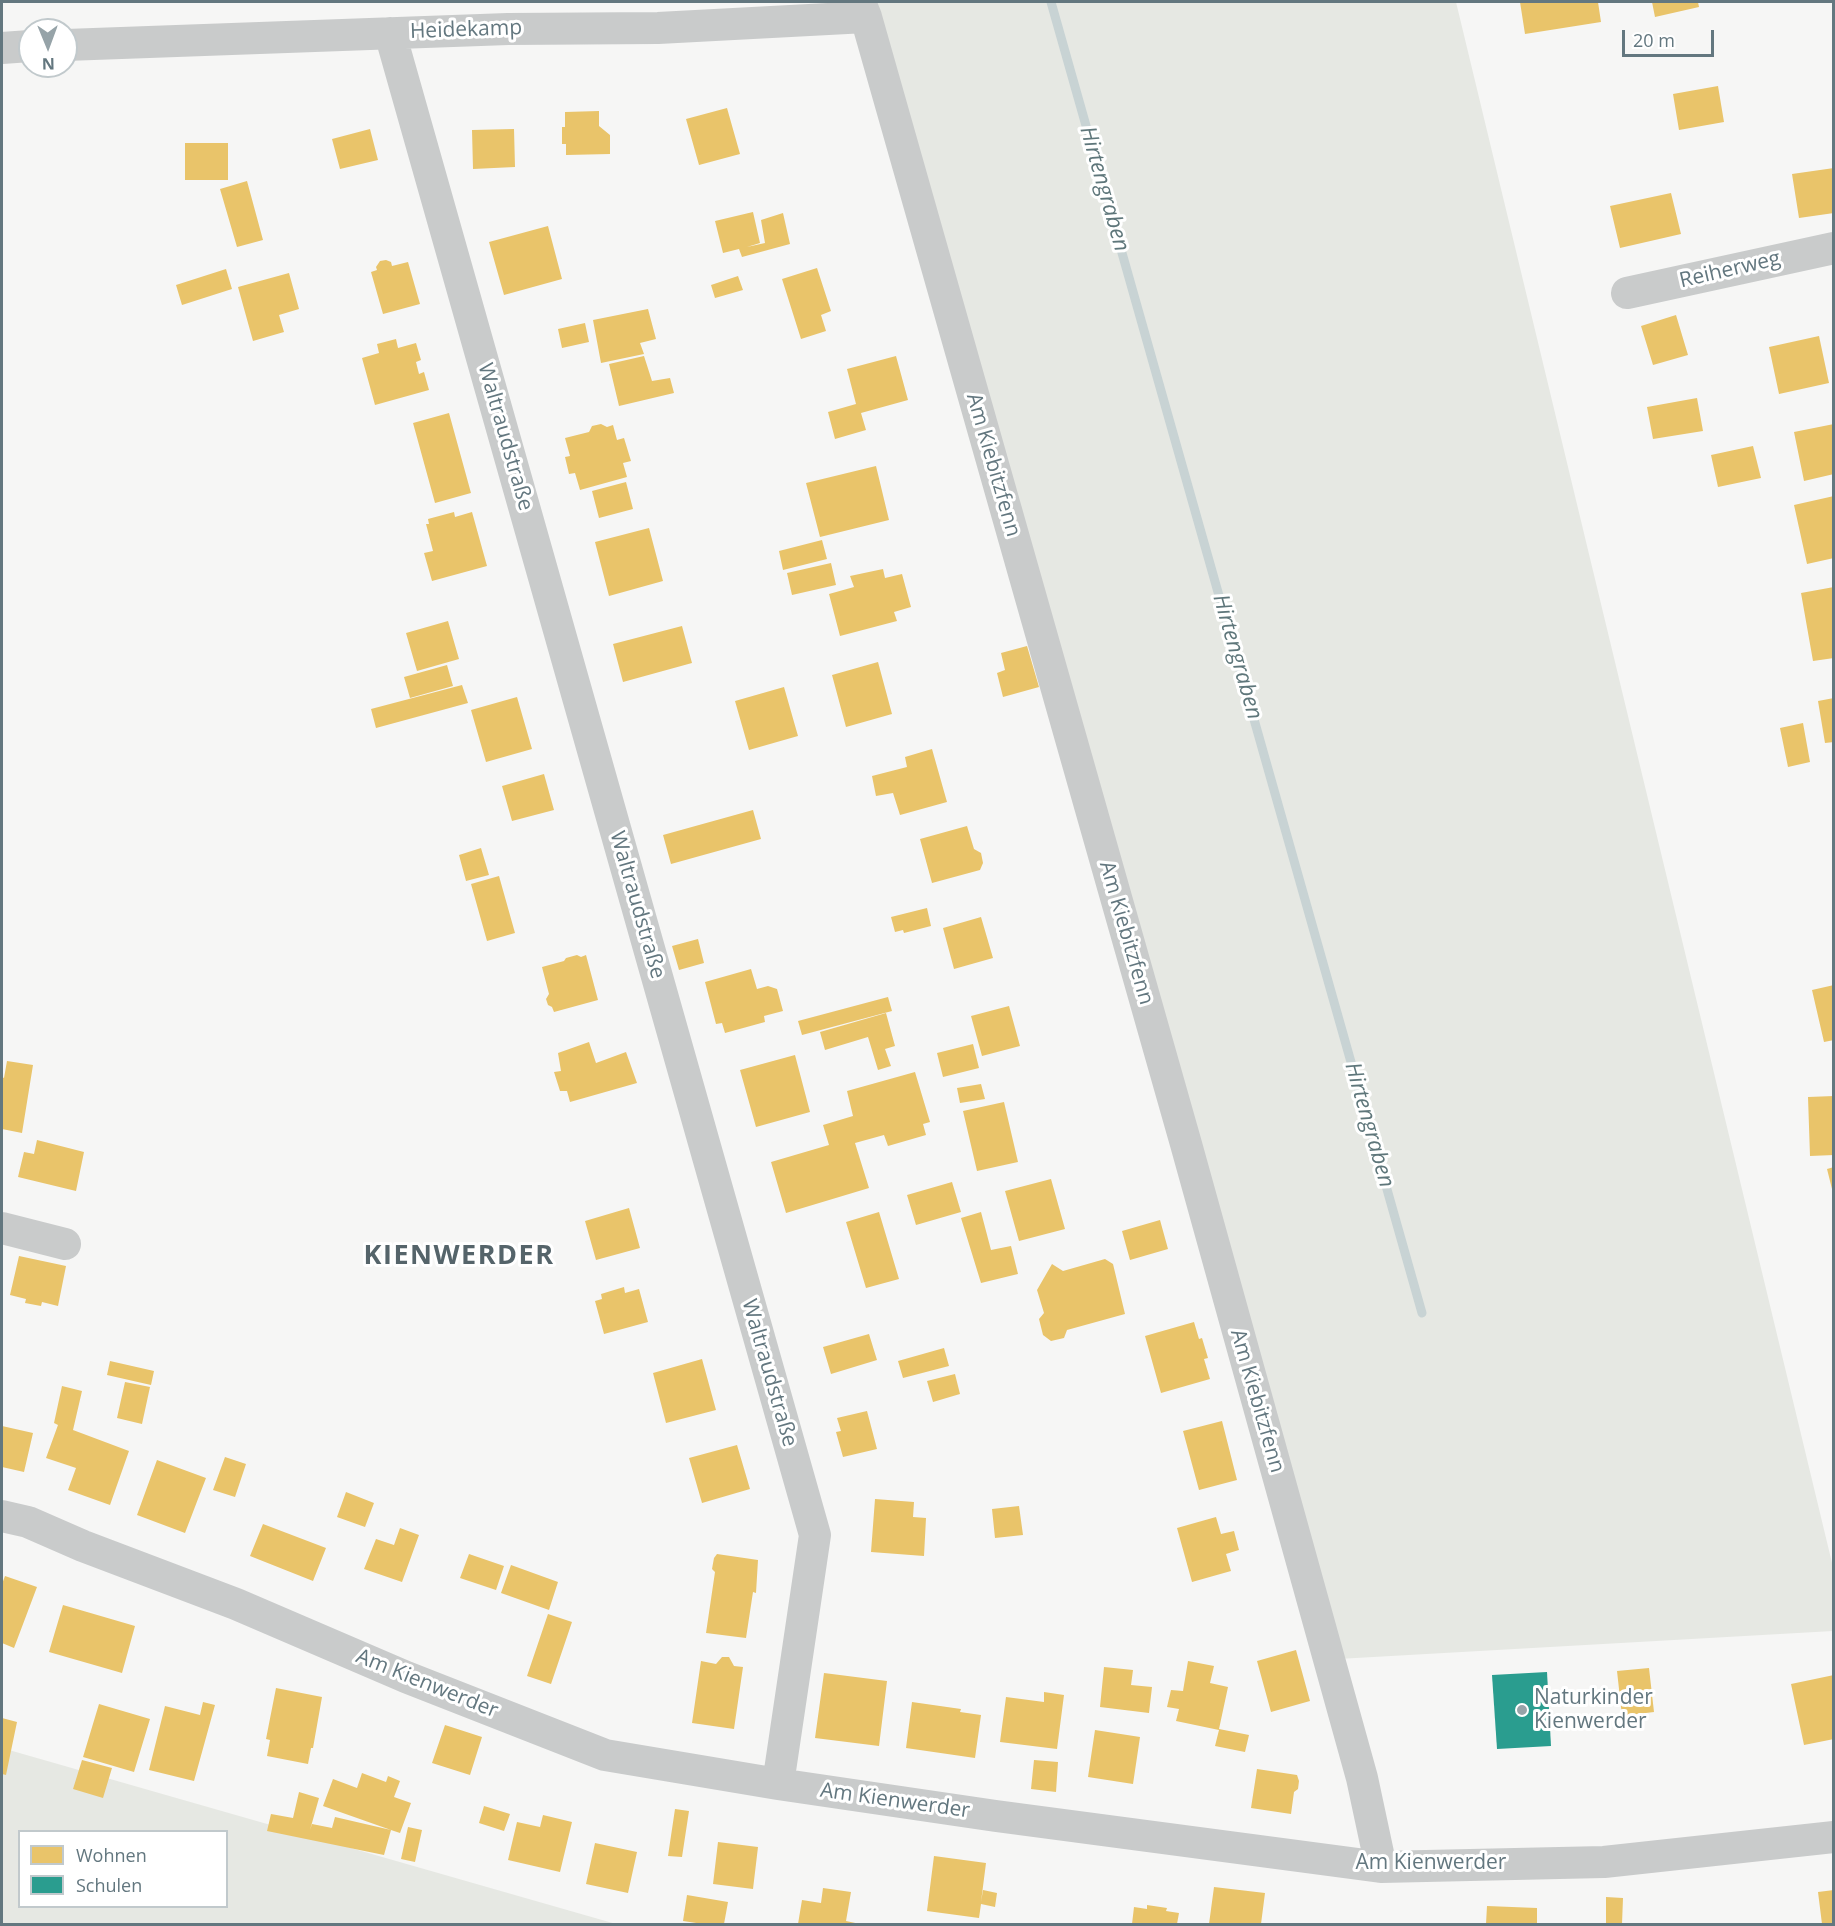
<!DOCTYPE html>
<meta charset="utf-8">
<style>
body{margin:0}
#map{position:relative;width:1835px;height:1926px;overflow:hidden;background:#f6f6f5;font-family:"Open Sans",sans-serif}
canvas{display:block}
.frame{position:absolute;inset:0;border:3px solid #63777f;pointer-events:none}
.legend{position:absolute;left:18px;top:1830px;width:210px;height:78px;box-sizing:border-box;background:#fff;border:2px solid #c1c9cc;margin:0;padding:8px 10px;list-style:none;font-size:18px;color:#63777f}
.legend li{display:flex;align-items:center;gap:12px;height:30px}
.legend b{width:30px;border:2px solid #c1c9cc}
.north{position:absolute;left:18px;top:18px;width:60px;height:60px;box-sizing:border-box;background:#fff;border:2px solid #c1c9cc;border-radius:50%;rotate:179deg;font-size:16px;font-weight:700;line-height:24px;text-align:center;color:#63777f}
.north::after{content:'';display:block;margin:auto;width:21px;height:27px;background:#96a3a8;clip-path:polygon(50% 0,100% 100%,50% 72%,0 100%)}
.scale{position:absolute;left:1622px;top:30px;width:92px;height:27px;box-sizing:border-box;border:3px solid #63777f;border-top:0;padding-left:8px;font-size:18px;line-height:21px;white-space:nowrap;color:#63777f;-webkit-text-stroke:4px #fff;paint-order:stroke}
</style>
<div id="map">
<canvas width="1835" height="1926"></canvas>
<div class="frame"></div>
<ul class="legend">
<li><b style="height:16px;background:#e9c46a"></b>Wohnen</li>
<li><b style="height:16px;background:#2a9d8f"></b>Schulen</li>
</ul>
<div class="north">N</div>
<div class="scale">20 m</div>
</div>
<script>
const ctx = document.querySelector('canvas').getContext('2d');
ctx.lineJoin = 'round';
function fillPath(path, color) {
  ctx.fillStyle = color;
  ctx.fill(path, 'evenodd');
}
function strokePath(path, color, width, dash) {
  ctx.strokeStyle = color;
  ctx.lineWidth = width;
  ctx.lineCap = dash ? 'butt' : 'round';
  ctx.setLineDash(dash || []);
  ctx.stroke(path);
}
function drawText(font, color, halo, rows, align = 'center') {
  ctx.font = font + ' "Open Sans",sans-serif';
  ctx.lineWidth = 6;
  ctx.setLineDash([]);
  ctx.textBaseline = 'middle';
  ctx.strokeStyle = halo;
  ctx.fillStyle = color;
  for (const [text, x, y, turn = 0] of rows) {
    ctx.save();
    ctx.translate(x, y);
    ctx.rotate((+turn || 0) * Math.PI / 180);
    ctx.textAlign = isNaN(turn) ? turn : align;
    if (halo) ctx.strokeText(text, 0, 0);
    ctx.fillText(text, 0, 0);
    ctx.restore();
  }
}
const green = new Path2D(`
 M871 2H1456L1833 1567V1631L1338 1659Z
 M2 1748 616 1924H2ZM20 1832H226V1906H20Z`);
const homes = new Path2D(`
 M1520 2H1598L1601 22 1525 34Z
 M1652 2H1698L1699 7 1655 17Z
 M1718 86 1724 122 1679 130 1673 94Z
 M727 108 740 154 699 165 686 119Z
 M599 111V126L610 135V154L566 155V144H562V127H565V112Z
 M370 129 378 160 340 169 332 139Z
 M514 129 515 167 473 169 472 130Z
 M185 143H228V180H185Z
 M1834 168V213L1799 218 1792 174Z
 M247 181 263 240 237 247 220 189Z
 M1671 193 1681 234 1620 248 1610 206Z
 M753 212 760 243 747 247 765 243 761 220 783 213 790 244 742 257 739 249 723 253 715 221Z
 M548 226 562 279 504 295 489 242Z
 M386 260 391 262 392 266 408 262 420 304 383 314 371 272 377 270 376 267 380 261Z
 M817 268 831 311 821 315 826 331 801 339 782 279Z
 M226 269 232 289 182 305 176 285Z
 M289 273 299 309 279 315 284 332 253 341 238 287Z
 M738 276 743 290 715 298 711 285Z
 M648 309 656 339 640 343 644 354 601 363 593 320Z
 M1676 315 1688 355 1653 365 1641 326Z
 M585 323 589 342 562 348 558 329Z
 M1819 336 1829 383 1779 394 1769 347Z
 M396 339 398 348 416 343 421 360 416 362 419 374 424 372 429 390 375 405 362 358 379 353 377 344Z
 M644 356 652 381 670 378 674 393 619 406 609 364Z
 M896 356 908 400 861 413 866 430 835 439 828 412 856 404 847 369Z
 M1697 398 1703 431 1653 439 1647 407Z
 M449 413 471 493 435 503 413 423Z
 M601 424 607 427 613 425 617 440 624 438 631 461 623 463 627 477 580 490 575 473 569 474 565 457 570 456 565 438 589 432 592 426Z
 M1834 424V474L1804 481 1794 432Z
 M1753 446 1761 478 1718 487 1711 455Z
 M876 466 889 520 820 537 806 483Z
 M626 482 633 509 599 518 592 491Z
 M1834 496V558L1807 564 1794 505Z
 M454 512 455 517 472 512 487 566 432 581 424 553 433 551 426 524H429L428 519Z
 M649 528 663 581 609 596 595 542Z
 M822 540 827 559 783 570 779 551Z
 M831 563 836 585 792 595 787 573Z
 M883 569 885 578 902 574 911 607 894 612 897 621 840 636 829 594 854 587 850 576Z
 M1834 587V658L1813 661 1801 593Z
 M448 621 459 659 417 671 406 633Z
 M682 626 692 663 623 682 613 644Z
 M1027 646 1039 687 1003 697 997 673 1005 670 1001 653Z
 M878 662 892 714 846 727 832 675Z
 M447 665 453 686 410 698 404 677Z
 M462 685 468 703 376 728 371 709Z
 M784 687 798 736 749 750 735 701Z
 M517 697 532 749 486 762 471 710Z
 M1834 698V742L1825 743 1818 701Z
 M1803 723 1810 762 1788 767 1780 728Z
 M932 749 947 802 900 815 893 793 876 796 872 776 907 767 905 757Z
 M544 774 554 810 512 821 502 786Z
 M753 810 761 839 671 864 663 835Z
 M967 826 974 849 981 853 983 863 980 870 932 883 920 839Z
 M481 848 489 875 466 881 459 855Z
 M499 876 515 933 487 941 471 884Z
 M927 908 931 926 904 933 903 930 895 932 891 917Z
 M981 917 993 958 954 969 943 928Z
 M698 939 704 963 679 970 672 946Z
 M577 955 581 957 586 955 598 1000 554 1012 552 1007 548 1005 546 999 549 994 542 967 564 961 566 958Z
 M751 969 757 989 768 986 777 989 783 1011 764 1016 765 1022 725 1033 722 1023 716 1024 705 982Z
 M1834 985V1040L1824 1042 1812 990Z
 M888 997 892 1011 802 1035 798 1021Z
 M1009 1006 1020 1046 982 1056 971 1016Z
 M886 1013 895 1046 885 1049 891 1066 878 1070 868 1037 825 1050 820 1032Z
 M589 1042 596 1063 626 1052 637 1083 570 1102 567 1091H560L554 1072 561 1071 558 1053Z
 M973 1044 979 1068 943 1077 937 1053Z
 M795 1055 810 1112 756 1127 740 1070Z
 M7 1061 33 1065 22 1133 2 1129V1077L4 1078Z
 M915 1072 930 1122 923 1124 926 1135 888 1146 884 1135 855 1143 869 1188 786 1213 771 1162 829 1145 823 1125 853 1116 847 1091Z
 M981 1084 985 1099 960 1103 957 1088Z
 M1834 1096V1155L1810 1156 1808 1097Z
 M1004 1102 1018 1162 977 1171 963 1111Z
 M37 1140 84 1152 76 1191 18 1177 24 1152 34 1154Z
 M1834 1167V1193H1833L1827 1169Z
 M1051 1179 1065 1229 1019 1241 1005 1191Z
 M952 1182 961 1212 916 1225 907 1195Z
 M629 1208 640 1248 596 1260 585 1221Z
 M879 1212 899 1279 866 1288 846 1222Z
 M981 1212 991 1250 1011 1246 1018 1274 981 1283 961 1218Z
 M1160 1220 1168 1249 1130 1260 1122 1231Z
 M19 1256 66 1266 58 1306 42 1302 41 1306 25 1303 26 1299 10 1295Z
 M1105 1259 1113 1264 1125 1314 1067 1330 1064 1338 1051 1341 1043 1335 1039 1319 1044 1313 1037 1290 1052 1264 1063 1271Z
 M624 1287 625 1293 639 1289 648 1322 604 1334 595 1301 602 1299 601 1294Z
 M1194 1322 1199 1339 1202 1338 1208 1358 1204 1359 1210 1379 1161 1393 1145 1336Z
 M869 1334 877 1360 831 1374 823 1347Z
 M944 1348 949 1366 903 1378 898 1361Z
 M702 1359 716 1410 666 1423 653 1373Z
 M110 1361 154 1371 151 1385 107 1375Z
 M955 1374 960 1394 933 1402 927 1381Z
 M125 1382 150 1387 142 1424 117 1418Z
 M62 1386 82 1391 73 1430 129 1451 110 1505 68 1490 76 1468 46 1458 58 1425 54 1423Z
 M867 1411 877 1449 843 1457 836 1432 841 1431 837 1418Z
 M1222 1421 1237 1480 1199 1490 1183 1431Z
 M2 1426 33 1433 24 1472 2 1467Z
 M737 1445 750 1489 702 1503 689 1458Z
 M225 1457 246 1464 235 1497 213 1490Z
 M157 1460 206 1478 185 1533 137 1515Z
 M346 1492 374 1503 365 1527 337 1517Z
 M875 1499 914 1502 913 1517 926 1518 924 1556 871 1552Z
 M1019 1506 1023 1535 995 1538 992 1509Z
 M1216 1517 1221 1534 1234 1531 1239 1550 1226 1554 1231 1571 1192 1582 1177 1528Z
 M263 1524 326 1548 313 1581 250 1556Z
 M400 1528 419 1535 402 1582 364 1569 376 1539 394 1545Z
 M469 1554 504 1566 496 1590 460 1578Z
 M717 1554 758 1560 756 1593 753 1592 746 1638 706 1633 715 1572 712 1569 714 1558Z
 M511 1565 558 1582 549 1610 501 1593Z
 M5 1576 37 1587 14 1648 2 1643V1584Z
 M63 1605 135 1626 122 1673 49 1652Z
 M548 1614 572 1622 551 1684 527 1676Z
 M1296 1650 1310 1701 1271 1712 1257 1661Z
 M722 1657H729L734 1666 743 1667 734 1729 692 1723 701 1661 716 1664Z
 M1188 1661 1214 1666 1210 1683 1228 1687 1219 1729 1249 1735 1245 1752 1215 1746 1219 1730 1176 1721 1179 1709 1167 1707 1171 1690 1183 1691Z
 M1104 1667 1133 1670 1131 1685 1152 1687 1149 1713 1100 1707Z
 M1649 1668 1654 1712 1622 1716 1617 1671Z
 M824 1673 887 1681 879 1746 815 1738Z
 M1834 1675V1739L1804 1745 1791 1684Z
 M276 1688 322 1697 313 1748H311L308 1764 267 1756 270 1740 266 1739Z
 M1044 1692 1064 1695 1057 1749 1000 1742 1006 1697 1044 1702Z
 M203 1702 215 1705 194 1781 149 1770 165 1706 200 1715Z
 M912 1702 961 1709 960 1712 981 1715 975 1758 906 1748Z
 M99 1704 150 1719 134 1772 83 1757Z
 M2 1718 17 1722 6 1775 2 1774Z
 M445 1725 482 1737 470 1775 432 1763Z
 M1095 1730 1140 1737 1133 1784 1088 1777Z
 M82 1760 112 1768 103 1798 73 1789Z
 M1034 1760 1058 1762 1056 1792 1031 1789Z
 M1257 1769 1297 1775 1299 1781 1298 1789 1294 1792 1291 1814 1251 1808Z
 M362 1773 386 1782 388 1776 400 1781 394 1797 411 1803 400 1833 391 1830 384 1855 267 1831 271 1814 293 1818 299 1792 319 1798 310 1830 312 1824 332 1828 335 1817 391 1830 323 1806 333 1779 357 1788Z
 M484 1806 510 1814 504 1831 479 1823Z
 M675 1809 689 1811 682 1857 668 1856Z
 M543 1815 572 1822 560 1872 508 1860 517 1822 540 1827Z
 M408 1827 422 1830 415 1862 401 1859Z
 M718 1842 758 1847 753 1889 713 1884Z
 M595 1843 637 1852 628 1893 586 1884Z
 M934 1856 986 1863 981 1902 983 1890 997 1893 995 1907 981 1904 979 1918 927 1911Z
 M1214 1887 1265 1893 1261 1924H1209Z
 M823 1888 851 1892 846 1921 860 1924H798L802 1900 821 1903Z
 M1834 1890V1924H1822L1818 1892Z
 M687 1895 728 1902 724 1924H703L683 1921Z
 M1606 1897 1623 1898 1622 1924H1606Z
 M1147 1905 1167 1908 1166 1911 1179 1913 1177 1924H1132L1134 1907 1147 1909Z
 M1487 1906 1537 1908V1924H1486Z`);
const schools = new Path2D(`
 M1547 1672 1551 1746 1497 1749 1492 1675Z`);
const stream = new Path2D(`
 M1051 2 1422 1313`);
const minor = new Path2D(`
 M860 2 866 17 1186 1144 1362 1778 1381 1867
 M390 33 815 1535 778 1784
 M66 45 508 29 658 28 866 17
 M2 48 30 46
 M1627 293 1834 248
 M2 1228 65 1244
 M2 1516 28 1522 83 1546 236 1604 406 1677 605 1755 778 1784 996 1816 1381 1867 1604 1862 1834 1837`);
const markers = [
 [1522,1710,6,"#96a3a8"]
];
const streetNames = [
 ["Heidekamp",466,30,-2],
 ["Reiherweg",1730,270,-13],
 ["Waltraudstraße",505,437,74],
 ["Am Kiebitzfenn",993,465,74],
 ["Waltraudstraße",637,905,74],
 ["Am Kiebitzfenn",1126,933,74],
 ["Waltraudstraße",769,1373,74],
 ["Am Kiebitzfenn",1257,1401,74],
 ["Am Kienwerder",427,1684,22],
 ["Am Kienwerder",895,1801,8],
 ["Am Kienwerder",1431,1863]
];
const poiNames = [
 ["Naturkinder",1534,1698],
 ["Kienwerder",1534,1722]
];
const waterNames = [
 ["Hirtengraben",1104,189,74],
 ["Hirtengraben",1237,657,74],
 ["Hirtengraben",1369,1125,74]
];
const districtNames = [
 ["KIENWERDER",459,1256]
];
fillPath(green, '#e6e8e3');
fillPath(homes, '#e9c46a');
fillPath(schools, '#2a9d8f');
strokePath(stream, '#c8d3d4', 9);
strokePath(minor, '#c9cbcb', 32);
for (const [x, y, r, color] of markers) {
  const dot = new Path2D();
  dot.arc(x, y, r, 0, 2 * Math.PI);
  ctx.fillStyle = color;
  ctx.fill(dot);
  strokePath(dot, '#fff', 2);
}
drawText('21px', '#63777f', '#fff', streetNames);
drawText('21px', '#63777f', '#fff', poiNames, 'left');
drawText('italic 22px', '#5e767a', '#fff', waterNames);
ctx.letterSpacing = '1.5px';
drawText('bold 27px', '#55646a', '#fff', districtNames);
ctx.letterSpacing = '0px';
</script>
